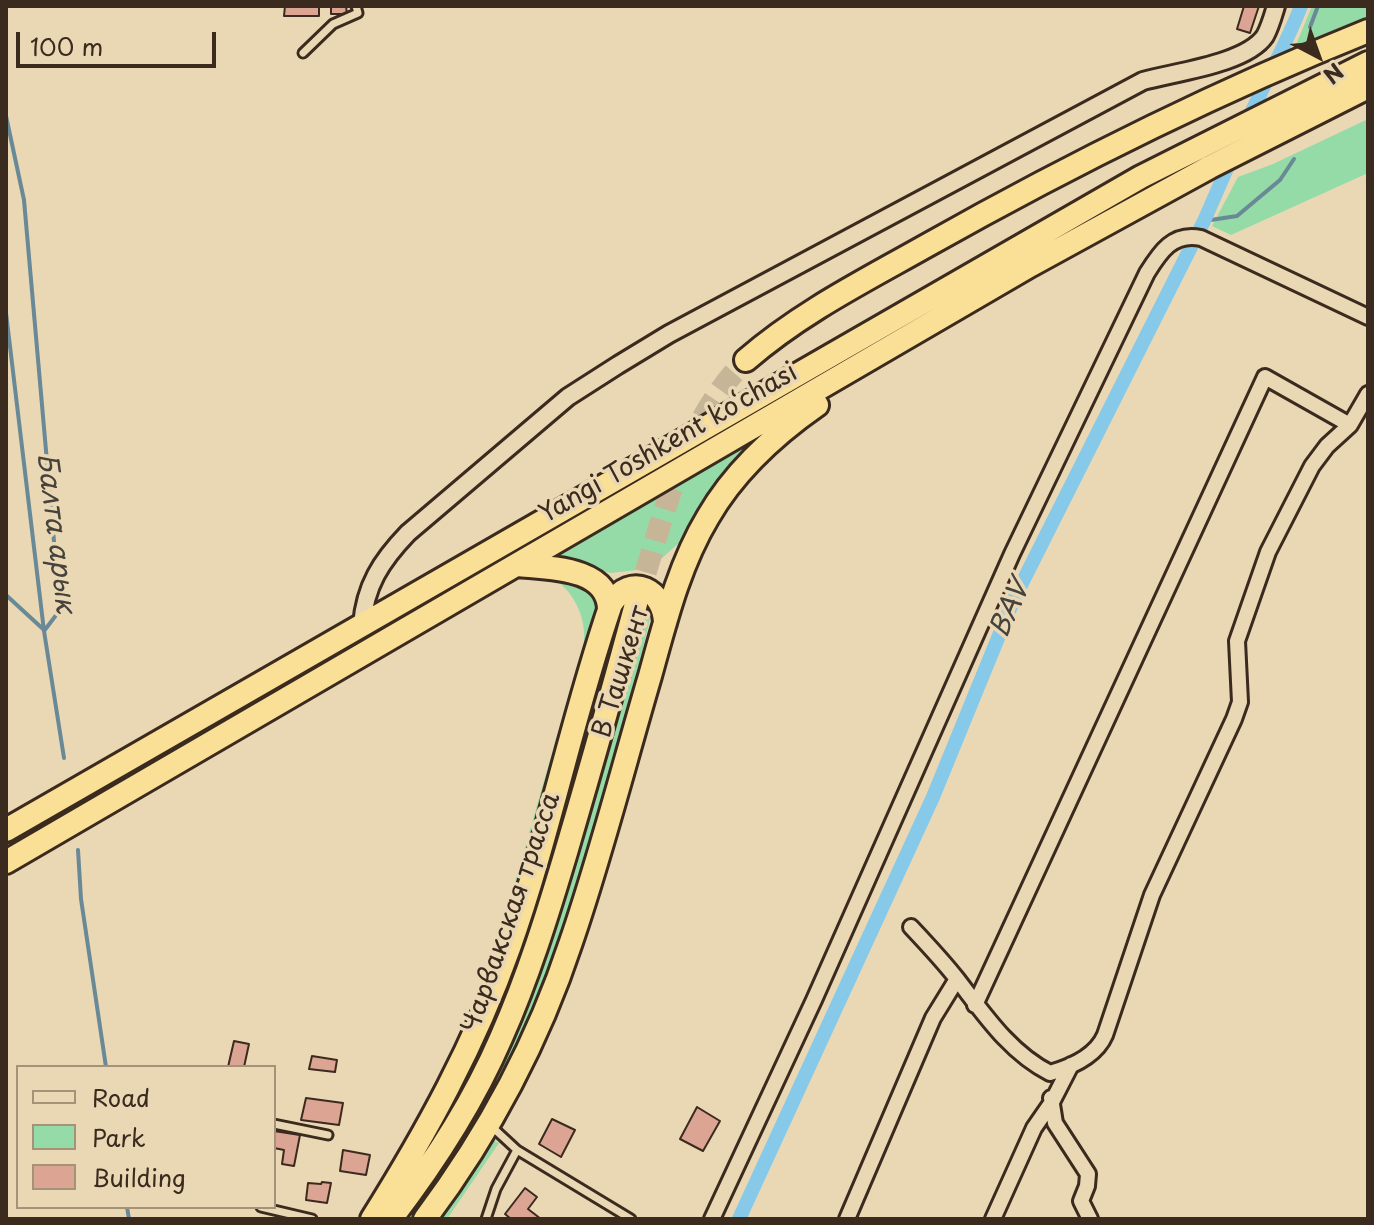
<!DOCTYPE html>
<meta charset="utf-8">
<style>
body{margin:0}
#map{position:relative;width:1374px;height:1225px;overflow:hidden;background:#ead8b5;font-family:"Playpen Sans",sans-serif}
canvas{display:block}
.frame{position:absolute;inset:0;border:8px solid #3b2a1e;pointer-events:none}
.legend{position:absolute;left:16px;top:1065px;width:260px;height:144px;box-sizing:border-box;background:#ead8b5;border:2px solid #a49279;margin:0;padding:10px 14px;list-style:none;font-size:24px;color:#3b2a1e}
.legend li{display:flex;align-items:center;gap:16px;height:40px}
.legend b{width:40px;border:2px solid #a49279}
.north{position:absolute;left:1278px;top:16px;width:80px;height:80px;-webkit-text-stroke:6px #ead8b5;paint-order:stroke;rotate:139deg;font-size:22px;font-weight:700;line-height:32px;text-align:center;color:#3b2a1e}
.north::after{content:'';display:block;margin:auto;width:28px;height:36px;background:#3b2a1e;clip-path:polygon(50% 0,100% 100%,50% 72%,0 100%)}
.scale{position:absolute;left:16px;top:32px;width:200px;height:36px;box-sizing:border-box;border:4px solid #3b2a1e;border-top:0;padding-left:10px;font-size:24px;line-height:28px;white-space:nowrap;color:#3b2a1e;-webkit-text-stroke:6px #ead8b5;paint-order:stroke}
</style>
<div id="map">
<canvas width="1374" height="1225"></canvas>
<div class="frame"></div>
<ul class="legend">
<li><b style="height:10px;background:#ead8b5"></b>Road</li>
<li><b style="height:22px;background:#94dba8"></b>Park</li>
<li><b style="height:22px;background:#dba493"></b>Building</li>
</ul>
<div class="north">N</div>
<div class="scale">100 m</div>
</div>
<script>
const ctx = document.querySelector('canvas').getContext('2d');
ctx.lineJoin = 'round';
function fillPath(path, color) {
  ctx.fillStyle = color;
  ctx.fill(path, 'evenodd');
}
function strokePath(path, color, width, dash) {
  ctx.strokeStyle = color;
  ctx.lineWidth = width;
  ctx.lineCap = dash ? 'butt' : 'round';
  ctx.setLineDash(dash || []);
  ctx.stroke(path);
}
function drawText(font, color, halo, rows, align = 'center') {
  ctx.font = font + ' "Playpen Sans",sans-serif';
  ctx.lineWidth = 7;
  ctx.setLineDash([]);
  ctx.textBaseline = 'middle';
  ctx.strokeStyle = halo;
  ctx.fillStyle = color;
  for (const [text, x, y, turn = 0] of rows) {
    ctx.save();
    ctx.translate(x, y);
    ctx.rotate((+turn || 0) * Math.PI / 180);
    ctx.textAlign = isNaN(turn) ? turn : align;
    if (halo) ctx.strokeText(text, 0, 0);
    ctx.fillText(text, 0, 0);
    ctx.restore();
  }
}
const green = new Path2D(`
 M1312 6H1368V23L1293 52Z
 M1368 119V173L1231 235 1212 226 1238 177 1273 164Z
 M764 434 681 541 661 559 637 570 611 573 552 560Z
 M550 576 586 584 602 598 518 891 493 966 455 1053 373 1201 361 1219H357L409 1135 436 1086 476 1000 502 927 584 642C586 615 573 590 550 576Z
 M627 600C571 789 530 987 424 1155L422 1154 528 918 622 601Z
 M649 608 652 610 620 746 560 947 510 1067 442 1181 414 1219H402L541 965 563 900Z
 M491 1139 499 1143 447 1219H436Z`);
const stream = new Path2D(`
 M1310 27 1318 6
 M6 116 24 200 60 610 44 631
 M1204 221 1237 216 1280 180 1294 159
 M6 313 44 631 64 758
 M6 595 43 629
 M78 850 81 899 106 1067
 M127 1207 129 1219`);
const canal = new Path2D(`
 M1245 127C1262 86 1285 48 1301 6
 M739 1219 933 797 1014 599 1204 221 1232 157`);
const building = new Path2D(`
 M285 6H319V16H284Z
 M331 6H346L347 14H331Z
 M1244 6H1259L1250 33 1237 29Z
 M234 1041 249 1044 244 1067H228Z
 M312 1056 337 1060 335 1072 309 1069Z
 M306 1098 343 1103 339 1125 301 1120Z
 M697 1107 720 1121 703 1151 680 1139Z
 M552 1119 575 1130 561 1157 539 1144Z
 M274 1131 300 1135 294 1166 282 1164 284 1150 274 1148Z
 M343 1150 370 1155 366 1175 340 1171Z
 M322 1182 331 1183 327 1203 306 1200 308 1183 321 1184Z
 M525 1188 537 1197 528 1209 541 1219H511L505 1214Z`);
const trunkTunnel = new Path2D(`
 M636 604C663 520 682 423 746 360`);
const service = new Path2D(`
 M303 53 333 24 358 13 356 6
 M274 1124 328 1135
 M490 1125 517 1150 631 1219
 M261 1207 312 1219
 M486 1219 496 1189 517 1150`);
const minor = new Path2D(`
 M911 927C927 944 943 961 957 979 984 1014 1010 1053 1050 1073 1071 1067 1096 1056 1105 1035L1152 895 1234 719 1240 702 1237 641 1268 552 1312 466 1327 446 1350 425 1368 394
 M975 1005 1265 377 1350 425
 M1051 1098 1055 1123 1088 1174 1087 1186 1081 1201 1090 1219
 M712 1219 814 1000 1012 554 1147 273C1160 252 1173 232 1201 238L1368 317
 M847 1219 933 1018 957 979
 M993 1219 1034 1128 1052 1102 1071 1065`);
const tertiary = new Path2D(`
 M362 625C365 586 381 561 408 533L568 397 618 365 669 334 1143 81C1175 72 1246 64 1265 36 1270 27 1273 16 1276 6`);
const trunk = new Path2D(`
 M746 360C800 313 864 281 926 246 1068 166 1216 92 1368 31
 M518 565C549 568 609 567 609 610
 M6 830 1141 177 1368 63
 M6 862 1031 265 1210 167 1368 87
 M372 1219C426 1133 475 1044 509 948 549 836 572 717 611 604 631 572 664 590 665 623
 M391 1219C434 1163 473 1103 501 1038 528 977 548 913 567 849 591 767 614 686 636 604
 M425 1219C488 1135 538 1042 571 942 601 855 624 764 650 676 665 622 679 565 708 517 734 472 774 435 817 405`);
const streetNames = [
 ["Yangi Toshkent ko‘chasi",669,444,-30],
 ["В Ташкент",622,672,-73],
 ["Чарвакская трасса",512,913,-71]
];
const waterNames = [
 ["Балта арык",55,533,83],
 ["BAV",1011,609,-66]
];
fillPath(green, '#94dba8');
strokePath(stream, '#698997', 4);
strokePath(canal, '#87c9e8', 14);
fillPath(building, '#dba493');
strokePath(building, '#3b2a1e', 2);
strokePath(trunkTunnel, '#c7b597', 22, [22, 11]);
strokePath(service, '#3b2a1e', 13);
strokePath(minor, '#3b2a1e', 20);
strokePath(tertiary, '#3b2a1e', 22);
strokePath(trunk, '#3b2a1e', 28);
strokePath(service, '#ead8b5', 7);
strokePath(minor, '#ead8b5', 14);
strokePath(tertiary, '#ead8b5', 16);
strokePath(trunk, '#fadf96', 22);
drawText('26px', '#3b2a1e', '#ead8b5', streetNames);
drawText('italic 28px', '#46423c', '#ead8b5', waterNames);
</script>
